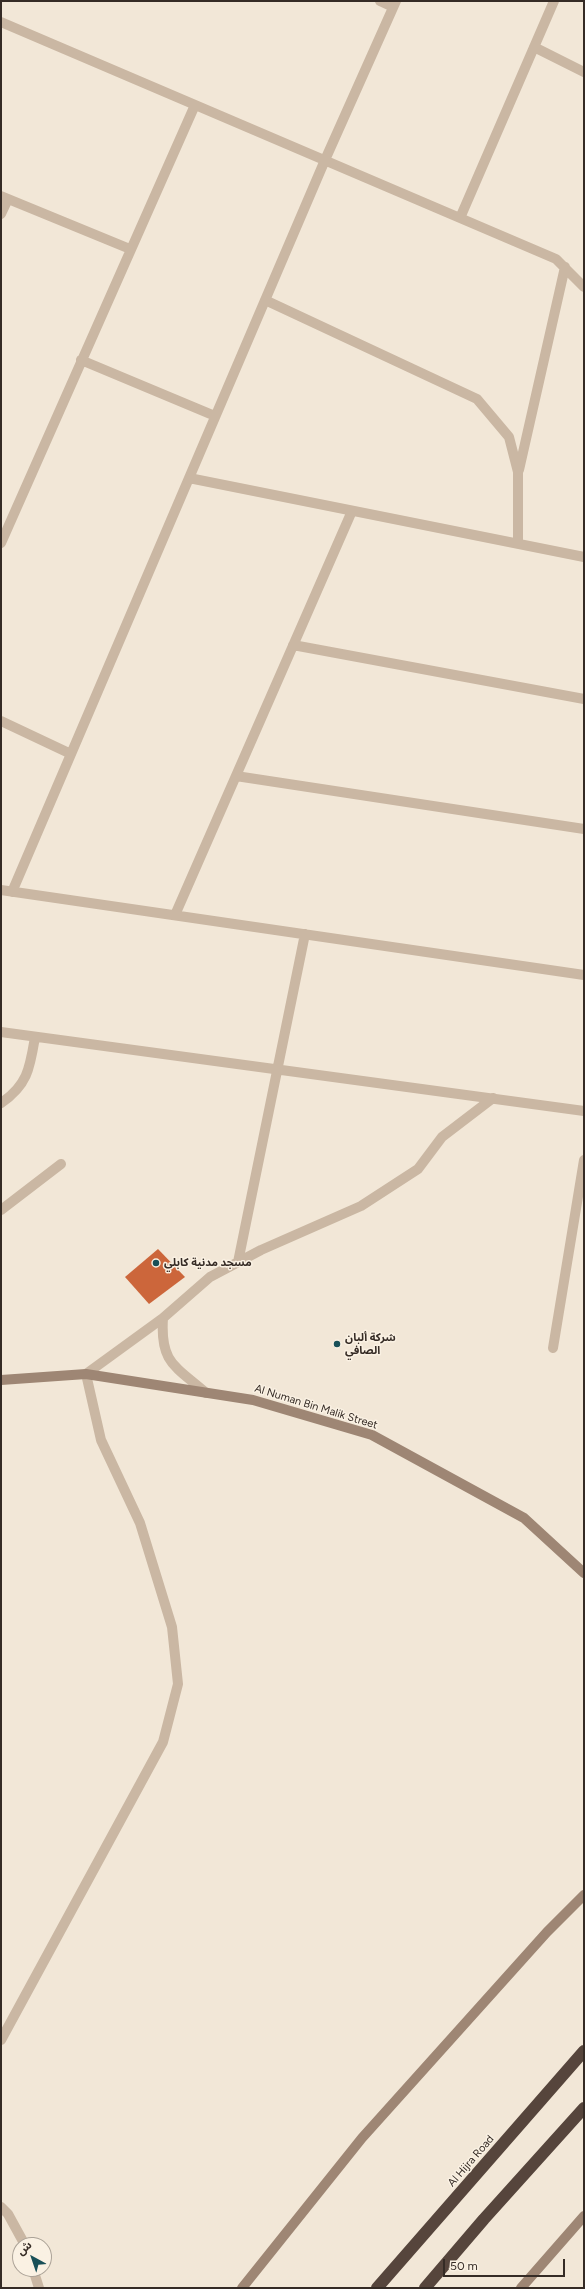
<!DOCTYPE html>
<meta charset="utf-8">
<style>
body{margin:0}
#map{position:relative;width:585px;height:2289px;overflow:hidden;background:#f2e7d7;font-family:Figtree,"Noto Sans Arabic",sans-serif}
canvas{display:block}
.frame{position:absolute;inset:0;border:2px solid #352b25;pointer-events:none}
.north{position:absolute;left:12px;top:2237px;width:40px;height:40px;box-sizing:border-box;background:#faf1e3;border:1px solid #aba297;border-radius:50%;rotate:320deg;font-size:11px;font-weight:700;line-height:16px;text-align:center;color:#352b25}
.north::after{content:'';display:block;margin:auto;width:14px;height:18px;background:#195058;clip-path:polygon(50% 0,100% 100%,50% 72%,0 100%)}
.scale{position:absolute;left:443px;top:2259px;width:122px;height:18px;box-sizing:border-box;border:2px solid #352b25;border-top:0;padding-left:5px;font-size:12px;line-height:14px;white-space:nowrap;color:#352b25;-webkit-text-stroke:3px #faf1e3;paint-order:stroke}
</style>
<div id="map">
<canvas width="585" height="2289"></canvas>
<div class="frame"></div>
<div class="north">ش</div>
<div class="scale">50 m</div>
</div>
<script>
const ctx = document.querySelector('canvas').getContext('2d');
ctx.lineJoin = 'round';
function fillPath(path, color) {
  ctx.fillStyle = color;
  ctx.fill(path, 'evenodd');
}
function strokePath(path, color, width, dash) {
  ctx.strokeStyle = color;
  ctx.lineWidth = width;
  ctx.lineCap = dash ? 'butt' : 'round';
  ctx.setLineDash(dash || []);
  ctx.stroke(path);
}
function drawText(font, color, halo, rows, align = 'center') {
  ctx.font = font + ' Figtree,"Noto Sans Arabic",sans-serif';
  ctx.lineWidth = 3;
  ctx.setLineDash([]);
  ctx.textBaseline = 'middle';
  ctx.strokeStyle = halo;
  ctx.fillStyle = color;
  for (const [text, x, y, turn = 0] of rows) {
    ctx.save();
    ctx.translate(x, y);
    ctx.rotate((+turn || 0) * Math.PI / 180);
    ctx.textAlign = isNaN(turn) ? turn : align;
    if (halo) ctx.strokeText(text, 0, 0);
    ctx.fillText(text, 0, 0);
    ctx.restore();
  }
}
const building = new Path2D(`
 M158 1249 185 1277 149 1304 125 1277Z`);
const minor = new Path2D(`
 M380 1 393 7
 M1 22 556 259 584 287
 M534 47 584 72
 M1 196 130 249
 M1 214 8 199
 M460 218 554 1
 M265 300 477 399 509 437 518 472V544
 M81 360 215 416
 M519 470 565 267
 M189 478 584 557
 M1 543 195 105
 M293 645 584 699
 M1 721 71 754
 M236 776 584 829
 M1 890 584 975
 M12 892 325 160 396 1
 M175 915 352 511
 M1 1032 584 1111
 M1 1103C28 1085 30 1067 35 1037
 M1 1210 61 1164
 M238 1262 305 934
 M163 1318C160 1363 175 1366 206 1393
 M553 1348 584 1160
 M1 2040 163 1742 178 1684 172 1627 140 1523 101 1440 86 1374 163 1318 210 1277 261 1250 361 1206 418 1169 442 1137 493 1098
 M1 2207 8 2214 25 2245
 M33 2269 39 2288`);
const secondary = new Path2D(`
 M1 1380 86 1374 253 1400 372 1435 524 1518 584 1573
 M242 2288 362 2138 547 1932 584 1895
 M521 2288 584 2216`);
const motorway = new Path2D(`
 M377 2288 584 2051
 M425 2288 484 2219 584 2108`);
const markers = [
 [156,1263,4,"#195058"],
 [337,1344,4,"#195058"]
];
const poiNames = [
 ["مسجد مدنية كابلي",164,1263],
 ["شركة ألبان",345,1338],
 ["الصافي",345,1351]
];
const streetNames = [
 ["Al Numan Bin Malik Street",316,1407,17],
 ["Al Hijra Road",471,2161,-49]
];
fillPath(building, '#cc663b');
strokePath(minor, '#cab7a3', 10);
strokePath(secondary, '#9e8674', 10);
strokePath(motorway, '#56453c', 12);
for (const [x, y, r, color] of markers) {
  const dot = new Path2D();
  dot.arc(x, y, r, 0, 2 * Math.PI);
  ctx.fillStyle = color;
  ctx.fill(dot);
  strokePath(dot, '#faf1e3', 1.5);
}
drawText('bold 11px', '#352b25', '#faf1e3', poiNames, 'left');
drawText('11px', '#352b25', '#faf1e3', streetNames);
</script>
